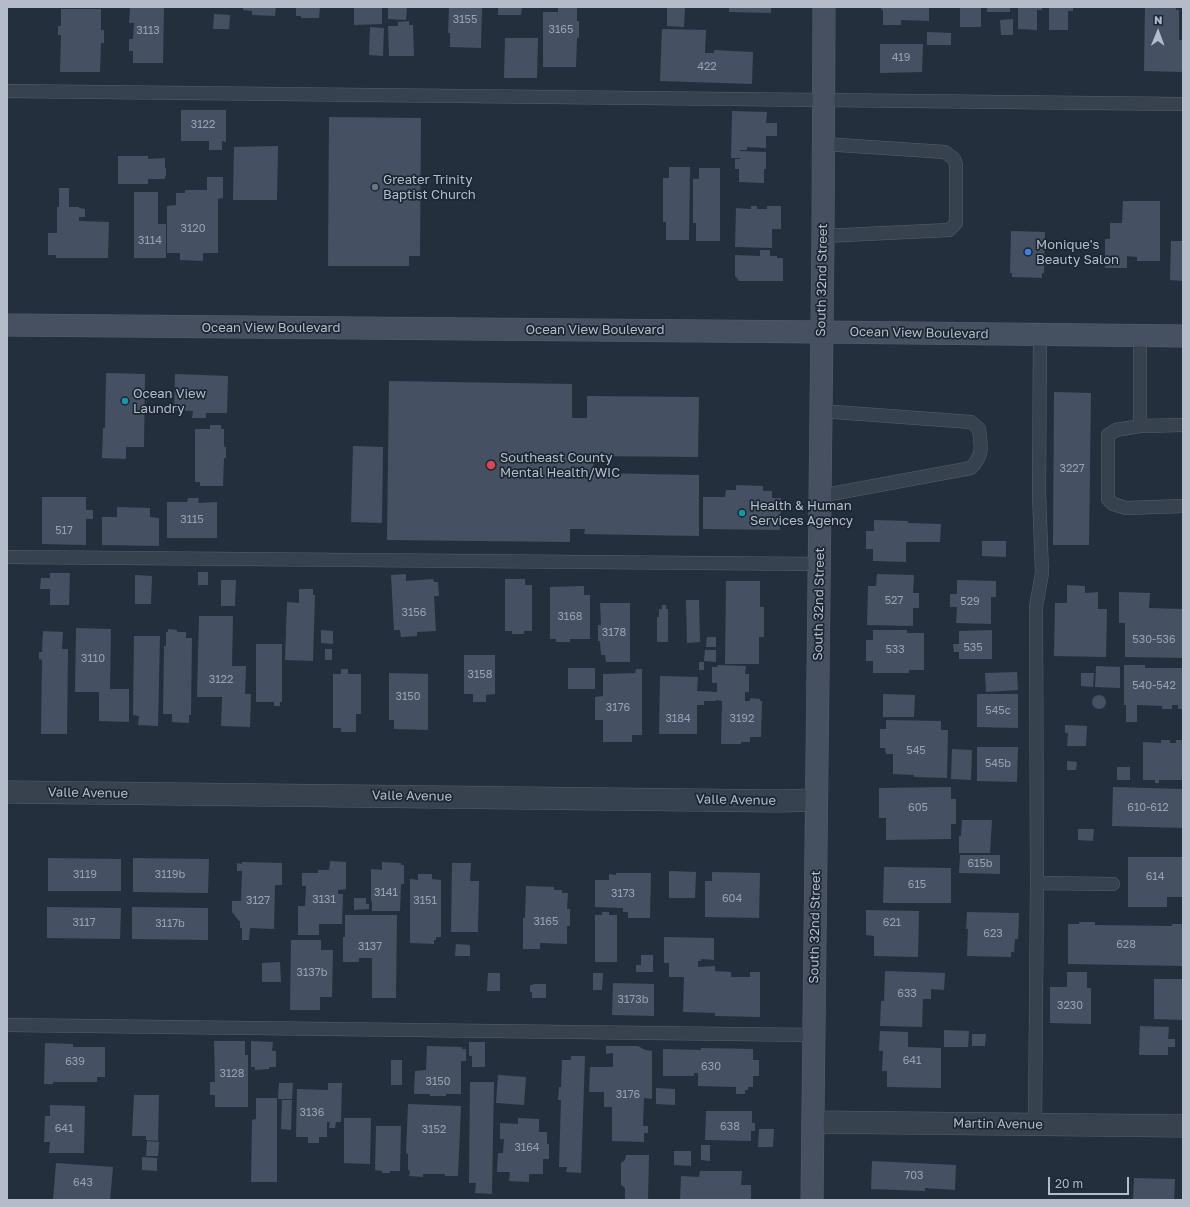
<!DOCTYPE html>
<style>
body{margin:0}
#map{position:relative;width:1190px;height:1207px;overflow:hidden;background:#242f3e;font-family:"Golos Text",sans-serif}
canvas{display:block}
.frame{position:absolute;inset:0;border:8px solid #b4bcc9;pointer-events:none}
.north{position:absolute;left:1138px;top:12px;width:40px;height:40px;-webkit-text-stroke:3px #1d2633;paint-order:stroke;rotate:1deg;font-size:11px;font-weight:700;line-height:16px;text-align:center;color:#b4bcc9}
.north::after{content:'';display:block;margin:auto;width:14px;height:18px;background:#b4bcc9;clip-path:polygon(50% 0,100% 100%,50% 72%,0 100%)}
.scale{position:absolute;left:1048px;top:1177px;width:81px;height:18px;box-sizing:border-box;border:2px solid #b4bcc9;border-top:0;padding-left:5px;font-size:12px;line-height:14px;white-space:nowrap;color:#b4bcc9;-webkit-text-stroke:3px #1d2633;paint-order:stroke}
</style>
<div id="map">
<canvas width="1190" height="1207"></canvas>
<div class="frame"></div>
<div class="north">N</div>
<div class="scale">20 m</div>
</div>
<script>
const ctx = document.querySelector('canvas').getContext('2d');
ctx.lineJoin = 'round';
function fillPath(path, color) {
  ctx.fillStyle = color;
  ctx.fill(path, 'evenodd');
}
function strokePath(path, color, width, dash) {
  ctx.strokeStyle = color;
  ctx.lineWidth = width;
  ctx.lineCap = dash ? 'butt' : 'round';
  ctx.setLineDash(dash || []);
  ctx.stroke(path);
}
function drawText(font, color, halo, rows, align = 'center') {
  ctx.font = font + ' "Golos Text",sans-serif';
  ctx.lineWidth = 3.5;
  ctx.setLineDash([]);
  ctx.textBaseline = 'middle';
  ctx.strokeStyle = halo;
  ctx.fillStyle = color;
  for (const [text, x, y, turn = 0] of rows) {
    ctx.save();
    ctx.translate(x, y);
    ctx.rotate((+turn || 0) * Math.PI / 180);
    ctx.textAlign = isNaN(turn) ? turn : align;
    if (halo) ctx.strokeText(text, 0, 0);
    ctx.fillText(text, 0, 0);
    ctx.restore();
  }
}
const building = new Path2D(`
 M134 7H164L163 63H133V51H129V39H133L134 23H129L130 8H134Z
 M243 7H276L275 16 252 15V11L243 10Z
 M296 7H320L319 18H301V16H296Z
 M354 7H382V24L354 25Z
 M388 7H407L406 20 388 19Z
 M449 7H482L481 48 450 47V33H448Z
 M498 7H522L521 15H498Z
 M558 7 577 8V21H579V38H577L576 67H543V12H558Z
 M667 7H685L684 27 667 26Z
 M729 7H771V13L729 12Z
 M882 7H929V21L901 20V25H883V10H881Z
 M960 7H981V27H960Z
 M987 7H1010V12H987Z
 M1018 7H1042V10H1037V30L1018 29Z
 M1049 7H1073V11H1068V30H1049Z
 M1145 7H1176V10H1179V40H1183V72L1144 71Z
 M61 9H101V30H104V43H101L100 72H60L61 35H58V26H61Z
 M214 14 230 15 229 29H213Z
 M1013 19V35H1001L1000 20Z
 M409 21V25H413L414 56H389L388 26H398V22Z
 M370 27 384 28 383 56 369 55Z
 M662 29 706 30 705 53H714V50L753 52 752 84 660 81Z
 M927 32 951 33V45H927Z
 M505 38H538L537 78H504Z
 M880 44H923L922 72 880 73Z
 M181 110H226V142L222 141V150H209V141H181Z
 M732 111 767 112 766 123H777V136H766V148L747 147V150H740V151L766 152V169H764V183L739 182V169H735V159H740V158H731Z
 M329 117 421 118 420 256H409V266H328Z
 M278 146 277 200H233L234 147Z
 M118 156H148V159L165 158V168H166V176H165V179H148V184H118Z
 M669 167H690L689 240H666V222H663V178H669Z
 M699 168H720V241H696V223H693V179H699Z
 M207 177H223V198L218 199V253H203V261L180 260V253H167V206L176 205V193H185V190H207Z
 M59 188H69V207H79V208L85 209V217H79V221L109 222 108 258H56V255H48V233H57V207H59Z
 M134 192H158V224H166V258H134Z
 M1123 201H1160V261H1137V257L1127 256V268H1105V239H1110V223H1122Z
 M751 206H757V209H767V206H781V229H772V248L735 247 736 208 751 209Z
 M1011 231 1045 232 1044 273H1042V278L1012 277V273H1010Z
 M1171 241H1183V281L1170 280Z
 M760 250H770V256H777V258H783V281H739L735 276V255L760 256Z
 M106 373 145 374 144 447H126V459L102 458 103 428H105Z
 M175 374 228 376 227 413H206V418H192L193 411 174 410Z
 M389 381 572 384V418H587V396L699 397 698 457 594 456 593 473 699 475V536L584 534 585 529H570V542L387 540Z
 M1054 392 1091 393 1089 545H1053Z
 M210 425H221V429H224V447H226V458H224L223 486H200V482H195V429H210Z
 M353 446 383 447 382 523 351 522Z
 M736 485 763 486V491H772V498H781L780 530 703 529V497H725L726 490H736Z
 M42 497H86V510H93V519H86V545L42 544Z
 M188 498H199L198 503 217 502V538H167V502H187Z
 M117 507 150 508V517L159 518V546L102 545V517H117Z
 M874 520 908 521V523L941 524 940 542H906V562L873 561V549H866V531H874Z
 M982 541H1006V557L982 556Z
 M198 572H208V585H198Z
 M50 573H70L69 605H50V589H40L41 578H50Z
 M406 574V581L433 579 434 582H438L439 596H434L436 631 417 632V636L401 637 400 630H394L391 575Z
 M877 574 914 575 913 593H919V608H913V626L867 625 868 586H876Z
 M135 575 152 576 151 604H135Z
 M505 579H525V585H532V631H524V634H512V631H505Z
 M221 580H236L235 606H221Z
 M957 580 996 581V597H991V624L956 623 957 607H950V594H957Z
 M726 581H760V607H764V637H759V664H725Z
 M1067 585 1085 586V593L1098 592V609H1107L1106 657 1054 656 1055 603H1067Z
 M584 586V595H590V639H570V642H556V639H550V587Z
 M299 589H313V595H315L313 661 285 660 287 602 299 603Z
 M1119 592 1150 593 1149 608 1183 609V658L1125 657V623H1119Z
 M686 600H699L700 642 687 643Z
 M600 603H630V662H606L605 655H601L600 641H598V625H601Z
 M662 605H666V609H668V642H657V617H659V609H662Z
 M199 616H233L232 666H246L245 694H251L250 727 221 726 222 697H197Z
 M76 628 111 629 110 689H129V722L99 721V692H75Z
 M168 629 177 630V632H186V638H192L191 715H189V723L172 722V714H163L164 646H166V632H168Z
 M321 630 333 631V644L321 643Z
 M873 630H907V633H924V670H909V673H873V661H866V640H873Z
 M992 630V659H959V652H954L953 644H959V631Z
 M43 631 63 632 62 649H68L67 734H41L42 660 39 659V652H42Z
 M134 636H160L158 726 138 725 139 716 133 715Z
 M707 637H716V647H706Z
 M256 644H282V702H280V706H274V702H256Z
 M325 649H332V660H325Z
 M705 650H716V662L704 661Z
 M464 655H495V694L486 695V702H473V694H464Z
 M699 662H704V670H699Z
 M718 665 746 666 745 674H749V692H745V701H750V698L760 699V701H762L761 737H750V742H741V744H721L722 701 716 700V701H704V705H697V734H659L660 676 698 677 697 691 717 692V683H712V667H717Z
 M1124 665H1145V668H1183V709H1178V705H1172V709H1162V706L1137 705V722H1126V705H1124Z
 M1096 666 1120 667V688L1095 687Z
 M568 668H595V689H568Z
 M341 669H348V674H361V714H356V732H341V728H333V674H341Z
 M636 669H642V735H632V742H603V720H595V697L603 696V674L635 673Z
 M1017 672 1018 690 986 692 985 673Z
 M389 673 428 674V730L394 729V720H389Z
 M1081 673H1094L1093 687 1081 686Z
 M883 694 915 695 914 717H883Z
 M977 694H1018V728L977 727Z
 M1092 702a7 7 0 1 1 14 0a7 7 0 1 1-14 0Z
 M886 720 941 721V730H948L947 778 914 777V775L893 774V754H886L885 748H880V729H886Z
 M1065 725 1087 726 1086 746H1067L1068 733H1065Z
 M1161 740H1170V743H1176V740H1183V780H1159V783H1155V780H1143V742L1161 743Z
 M977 747H1018L1017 782 977 781Z
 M952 749 972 750 971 780 951 779Z
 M1067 761 1077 762 1076 770H1067Z
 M1117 767H1130V780H1117Z
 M951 787V799H956V824H951V839L886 840V818H879V788Z
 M1113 787 1183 789V828L1112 826Z
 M962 820H992L990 853H959V836H961Z
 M1078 829H1094L1093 841 1078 840Z
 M960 855H1000V874L959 873Z
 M1128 857H1183V897H1167V907H1128Z
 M48 858 121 859V891H48Z
 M133 858 209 859 208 893 133 892Z
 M330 861 346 862V889L338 890V894H343L342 924H319V935H298V906H305L306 886H302V873H318V870H329Z
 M242 862 282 863V885H275L274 929 250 928 249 940H242V928H240V921H239L232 912V901H241L242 871H237V863L242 864Z
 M382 862 401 863V865H404V884H401L400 911H372V901H371V869L382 870Z
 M452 863H471L470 881H479L478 932H451Z
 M884 867 951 868V903H883Z
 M669 871 696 872 695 898H669Z
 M712 872 760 873 759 918 705 917V881H712Z
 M616 873H651L650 918H628V912H623V908L595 907V880H609V874L616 875Z
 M418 874H432V879L441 880V937H436V940H434V944L410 943V879L418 880Z
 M526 886 554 887V890H562V893H568L567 909H570V926H567V944L540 943V949H523V918H525Z
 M354 898H366V904H369V909L354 910Z
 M47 907 121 908 120 939 47 938Z
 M132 907 208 908V940L132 939Z
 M866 910 919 911 918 957 874 956V936L866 935Z
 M602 912H609V915H617V962H595V915H602Z
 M967 912 1019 913 1018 939H1015L1014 952H1011V957L967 956 968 929H966Z
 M345 915H397L396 998H372V958H359V962H343V937H345Z
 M1079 922H1095V925L1172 926V924H1183V966L1068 964V924H1079Z
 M664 937 714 938V960L701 959V961H698V967L715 966V971L731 972V977H750V972H760V1017L715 1016V1013L683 1012 684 977H669V963H664Z
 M291 940H321V950H333L332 997H320V1010H290Z
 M456 944 470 945V956H455Z
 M641 955H653V972H636V965H641Z
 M280 962 281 982H262V963Z
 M885 971 945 973 944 990 931 989V999H923L922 1027 880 1026 881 1001H884Z
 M1067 972H1087V988H1091V1024L1050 1023V987H1067Z
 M488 973H500V991H487Z
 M593 973H603L602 990H593Z
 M1154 979H1183V1020L1154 1019Z
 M613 983 654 984V1016L612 1015Z
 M533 984H546V998H532V992H530V985H533Z
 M1140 1026 1169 1027 1168 1039H1175V1047H1168V1055H1139Z
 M944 1030 969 1031 968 1047H944Z
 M880 1031 908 1032V1047L941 1048V1088L887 1087V1071H882L883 1051H879Z
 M972 1034H986L985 1046H972Z
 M214 1041H245V1055H248V1107H215V1095H210V1082H215Z
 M251 1041 273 1042 272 1051H276V1067H269V1069L255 1070V1067H251Z
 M469 1042H485V1067H472V1056H469Z
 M45 1043 73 1044V1047H105V1077H97V1082H53V1084H44Z
 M427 1046 462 1047V1049H466V1061H461V1094H446V1096H430V1094H414L415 1071 426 1070Z
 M606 1046H638L645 1050 652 1051V1099L644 1098 643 1126H648V1133H644V1142L612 1141V1107H604V1092H589L590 1067H613V1053L606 1054Z
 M701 1048 753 1049V1060H759V1076H753V1087H748V1090H745V1094H736V1087L698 1086V1073H694V1076H663V1049L701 1050Z
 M571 1056H585L581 1173 566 1172 567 1167H559L561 1100H558L559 1087H561L562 1060H571Z
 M391 1060H402V1085H391Z
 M498 1075 526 1077 524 1105 496 1103Z
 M470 1082H494L492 1194 475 1193 476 1183H469Z
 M279 1083H293L292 1099H278Z
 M328 1083H342L341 1122H336L335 1128H329L330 1122H327V1137H319V1143H308V1137H296L297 1089 328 1090Z
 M656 1088 675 1089V1105L656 1104Z
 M134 1095H159L158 1141 146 1140V1136H132Z
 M256 1098H277V1182H251L252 1120 256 1119Z
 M282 1100H292L291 1130 281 1129Z
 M408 1104 461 1106 458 1176H445V1174H423V1177L409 1176 410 1171 408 1170V1154L406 1153Z
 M50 1105 85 1106 84 1153H49L50 1142H44L45 1116H50Z
 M706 1111H752V1123H755V1131H751V1141L705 1140Z
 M344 1118H371L370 1164 344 1163Z
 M518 1118 539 1119V1132H547V1144H549V1159H543V1174H529V1182L509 1181 510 1172H497L498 1153H503L504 1139H500V1123L518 1124Z
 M376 1126H401L400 1171H390V1173H382V1171L375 1170Z
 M759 1129H774L773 1147H758Z
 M147 1141 159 1142 158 1156H146Z
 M701 1145H710V1161L701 1160Z
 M674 1151H691V1166L674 1165Z
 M626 1155H649L648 1200H625V1188L621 1185V1163L625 1160Z
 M142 1157 157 1158V1171L142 1170Z
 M872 1161 956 1165 955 1190 925 1188V1191L871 1189Z
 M56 1163 113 1167 110 1200H53Z
 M700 1171H742L741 1185H751V1200H680L681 1176 699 1177Z
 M1134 1178 1175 1179 1174 1200H1133Z`);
const lane = new Path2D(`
 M7 91 1183 104
 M823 236 949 230 956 223V165L954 159 945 152 824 144
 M1183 425 1140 426 1116 430 1108 435V499L1113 504 1126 508 1183 506
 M1140 426V336
 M820 496 971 468C984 454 981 446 979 429L971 422 821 411
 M7 557 819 564
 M1037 883 1113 884
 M7 1025 813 1035
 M1035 1125 1037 883 1036 607 1042 573 1039 493 1040 335`);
const street = new Path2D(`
 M7 792 778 801 816 800
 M813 1122 1183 1126`);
const secondary = new Path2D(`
 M7 325 822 332 1183 336
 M812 1200 823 236 824 7`);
const markers = [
 [375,187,4,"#6b7280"],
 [1028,252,4,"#3f7fe0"],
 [125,401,4,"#0f9aa8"],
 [491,465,5,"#e0444e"],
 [742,513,4,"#0f9aa8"]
];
const numberNames = [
 ["3155",465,20],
 ["3165",561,30],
 ["3113",148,31],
 ["419",901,58],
 ["422",707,67],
 ["3122",203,125],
 ["3120",193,229],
 ["3114",150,241],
 ["3227",1072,469],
 ["3115",192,520],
 ["517",64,531],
 ["527",894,601],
 ["529",970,602],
 ["3156",414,613],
 ["3168",570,617],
 ["3178",614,633],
 ["530-536",1154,640],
 ["535",973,648],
 ["533",895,650],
 ["3110",93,659],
 ["3158",480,675],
 ["3122",221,680],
 ["540-542",1154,686],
 ["3150",408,697],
 ["3176",618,708],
 ["545c",998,711],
 ["3184",678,719],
 ["3192",742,719],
 ["545",916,751],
 ["545b",998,764],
 ["605",918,808],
 ["610-612",1148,808],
 ["615b",980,864],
 ["3119",85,875],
 ["3119b",170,875],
 ["614",1155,877],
 ["615",917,885],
 ["3141",386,893],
 ["3173",623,894],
 ["604",732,899],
 ["3131",324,900],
 ["3127",258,901],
 ["3151",425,901],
 ["3165",546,922],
 ["3117",84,923],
 ["621",892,923],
 ["3117b",170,924],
 ["623",993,934],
 ["628",1126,945],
 ["3137",370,947],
 ["3137b",312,973],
 ["633",907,994],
 ["3173b",633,1000],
 ["3230",1070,1006],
 ["641",912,1061],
 ["639",75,1062],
 ["630",711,1067],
 ["3128",232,1074],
 ["3150",438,1082],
 ["3176",628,1095],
 ["3136",312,1113],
 ["638",730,1127],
 ["641",64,1129],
 ["3152",434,1130],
 ["3164",527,1148],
 ["703",914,1176],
 ["643",83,1183]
];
const poiNames = [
 ["Greater Trinity",383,180],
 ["Baptist Church",383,195],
 ["Monique's",1036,245],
 ["Beauty Salon",1036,260],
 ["Ocean View",133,394],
 ["Laundry",133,409],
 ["Southeast County",500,458],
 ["Mental Health/WIC",500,473],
 ["Health & Human",750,506],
 ["Services Agency",750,521]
];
const streetNames = [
 ["South 32nd Street",822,280,-89],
 ["Ocean View Boulevard",271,328],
 ["Ocean View Boulevard",595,330],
 ["Ocean View Boulevard",919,333,1],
 ["South 32nd Street",819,604,-89],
 ["Valle Avenue",88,793,1],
 ["Valle Avenue",412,796,1],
 ["Valle Avenue",736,800,1],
 ["South 32nd Street",815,927,-89],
 ["Martin Avenue",998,1124,1]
];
fillPath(building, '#455162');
strokePath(lane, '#565f6c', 14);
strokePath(street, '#565f6c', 23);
strokePath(secondary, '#565f6c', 23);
strokePath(lane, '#38414e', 13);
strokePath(street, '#38414e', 22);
strokePath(secondary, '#465061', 22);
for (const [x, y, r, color] of markers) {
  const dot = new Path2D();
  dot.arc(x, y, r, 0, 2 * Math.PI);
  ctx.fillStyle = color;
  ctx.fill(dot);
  strokePath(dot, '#1d2633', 1.5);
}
drawText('11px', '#98a1af', null, numberNames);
drawText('13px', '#b4bcc9', '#1d2633', poiNames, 'left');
drawText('13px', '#b4bcc9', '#1d2633', streetNames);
</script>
